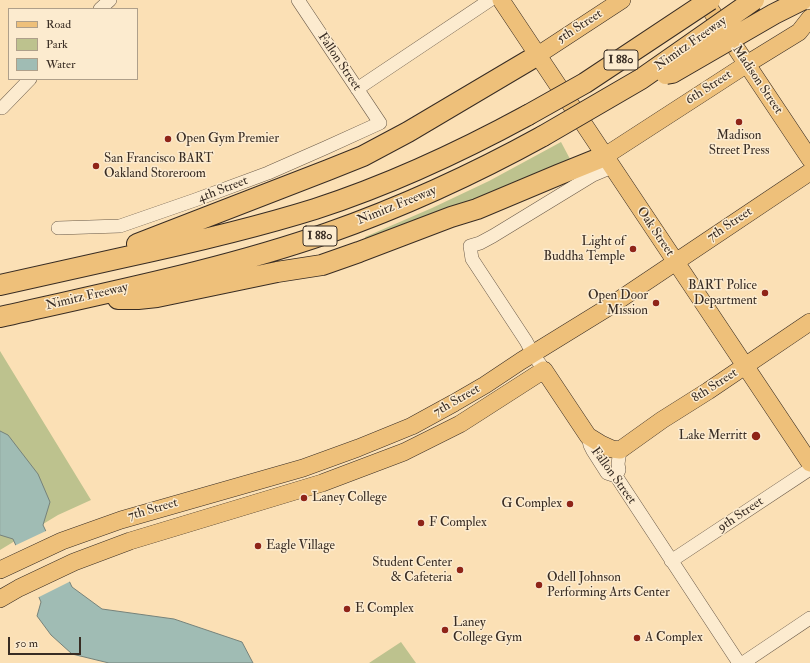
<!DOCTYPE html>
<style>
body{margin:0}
#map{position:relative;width:810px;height:663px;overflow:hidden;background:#fbe0b5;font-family:"IM FELL Double Pica",serif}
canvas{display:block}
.legend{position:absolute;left:8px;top:8px;width:130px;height:72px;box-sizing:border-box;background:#fcebcf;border:1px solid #ae9f8a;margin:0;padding:5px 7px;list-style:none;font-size:12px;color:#382c23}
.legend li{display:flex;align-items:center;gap:8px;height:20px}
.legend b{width:20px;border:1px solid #ae9f8a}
.scale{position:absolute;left:8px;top:637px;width:73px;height:18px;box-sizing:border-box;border:2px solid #382c23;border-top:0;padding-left:5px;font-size:12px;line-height:14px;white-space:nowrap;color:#382c23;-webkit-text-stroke:3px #fcebcf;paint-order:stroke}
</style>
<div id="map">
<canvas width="810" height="663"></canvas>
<ul class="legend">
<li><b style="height:5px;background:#eec07a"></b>Road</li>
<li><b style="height:11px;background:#bdc28e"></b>Park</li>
<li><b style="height:11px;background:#a0bcb4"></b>Water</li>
</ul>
<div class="scale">50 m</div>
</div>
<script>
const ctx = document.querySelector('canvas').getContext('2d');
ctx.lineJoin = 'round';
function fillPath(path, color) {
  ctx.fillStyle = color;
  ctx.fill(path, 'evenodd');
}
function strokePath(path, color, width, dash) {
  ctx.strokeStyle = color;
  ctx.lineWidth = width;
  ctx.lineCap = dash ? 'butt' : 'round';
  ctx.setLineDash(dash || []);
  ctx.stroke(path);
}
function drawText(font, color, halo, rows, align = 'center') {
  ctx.font = font + ' "IM FELL Double Pica",serif';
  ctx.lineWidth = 3;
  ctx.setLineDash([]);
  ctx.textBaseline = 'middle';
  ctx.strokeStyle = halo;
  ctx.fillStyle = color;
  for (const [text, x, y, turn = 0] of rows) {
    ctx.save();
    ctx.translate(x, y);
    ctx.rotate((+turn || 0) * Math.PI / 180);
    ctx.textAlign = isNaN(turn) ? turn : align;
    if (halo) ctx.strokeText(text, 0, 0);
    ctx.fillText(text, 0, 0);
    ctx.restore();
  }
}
const green = new Path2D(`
 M561 142 570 159 368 244 365 237 432 208 489 181Z
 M0 351 91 500 58 515 0 550Z
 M401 642 416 663H369Z`);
const water = new Path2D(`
 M0 431 8 435 38 474 50 502 43 525 72 587 102 609 174 619 242 642 253 663H109L72 654 51 635 37 616 41 602 13 539 0 535Z`);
const pier = new Path2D(`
 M48 530 71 581 37 598 14 546Z`);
const minor = new Path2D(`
 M100 9 110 0
 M357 89 490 0
 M2 108 30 79
 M58 228 120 226 195 200 268 173 325 148 380 123 298 0
 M544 370 533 354 526 341 472 259 470 246 480 243 493 236 593 175 612 167
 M588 436 590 445 593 451 607 473 616 476 739 663
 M616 476 619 470 618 464 620 450
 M671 561 810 469
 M743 663 810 618`);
const major = new Path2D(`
 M501 0 810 463
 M704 0 810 159
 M538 55 622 0
 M605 156 747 64 799 32 810 18
 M0 570 62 541 121 520 303 468 358 448 412 426 454 403 485 385 521 361 607 308 810 172
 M0 599 19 588 74 562 130 541 322 483 404 452 460 424 544 370 588 436 601 444 612 449 620 450 662 420 708 391 810 322`);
const highway = new Path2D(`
 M137 244 328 170 363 156 408 132 538 55
 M0 285C40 276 81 267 121 258 186 244 251 229 315 209 389 185 460 152 528 115
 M118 299H138L157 297 277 272 322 265 359 252 451 217 477 209 558 175 605 156
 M0 317C109 292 222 270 328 233 402 207 474 174 543 136`);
const highwayBridge = new Path2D(`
 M666 74 672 73 774 14 802 0
 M528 115 585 83 710 0
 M543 136 641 79 754 0`);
const markers = [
 [739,122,4,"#8f2418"],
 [168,139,4,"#8f2418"],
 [96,166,4,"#8f2418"],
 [633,249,4,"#8f2418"],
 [765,293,4,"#8f2418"],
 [656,303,4,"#8f2418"],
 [756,436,5,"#8f2418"],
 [304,498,4,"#8f2418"],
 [570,504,4,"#8f2418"],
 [421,523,4,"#8f2418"],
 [258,546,4,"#8f2418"],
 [460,570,4,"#8f2418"],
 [539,585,4,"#8f2418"],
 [347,609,4,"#8f2418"],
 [445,630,4,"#8f2418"],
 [637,638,4,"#8f2418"]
];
const shields = [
 [621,60,34],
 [320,236,34]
];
const shieldNames = [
 ["I 880",621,60],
 ["I 880",320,236]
];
const streetNames = [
 ["5th Street",580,27,-33],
 ["Nimitz Freeway",691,44,-35],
 ["Fallon Street",339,62,56],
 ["Madison Street",757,80,56],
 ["6th Street",709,88,-33],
 ["4th Street",223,190,-21],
 ["Nimitz Freeway",397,206,-22],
 ["7th Street",730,225,-34],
 ["Oak Street",655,232,56],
 ["Nimitz Freeway",87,297,-13],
 ["8th Street",715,386,-33],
 ["7th Street",457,401,-30],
 ["Fallon Street",613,476,54],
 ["7th Street",153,510,-16],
 ["9th Street",741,515,-34]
];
const poiNames = [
 ["Madison",739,136,"center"],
 ["Street Press",739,151,"center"],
 ["Open Gym Premier",176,139],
 ["San Francisco BART",104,159],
 ["Oakland Storeroom",104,174],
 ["Light of",625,242,"right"],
 ["Buddha Temple",625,257,"right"],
 ["BART Police",757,286,"right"],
 ["Department",757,301,"right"],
 ["Open Door",648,296,"right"],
 ["Mission",648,311,"right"],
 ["Lake Merritt",747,436,"right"],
 ["Laney College",312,498],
 ["G Complex",562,504,"right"],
 ["F Complex",429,523],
 ["Eagle Village",266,546],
 ["Student Center",452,563,"right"],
 ["& Cafeteria",452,578,"right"],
 ["Odell Johnson",547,578],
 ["Performing Arts Center",547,593],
 ["E Complex",355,609],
 ["Laney",453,623],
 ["College Gym",453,638],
 ["A Complex",645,638]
];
fillPath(green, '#bdc28e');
fillPath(water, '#a0bcb4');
strokePath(water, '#76827a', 1);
fillPath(pier, '#fbe0b5');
strokePath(minor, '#695948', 14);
strokePath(major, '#382c23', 18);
strokePath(highway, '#382c23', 22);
strokePath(minor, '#fcebcf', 13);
strokePath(major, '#eec07a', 17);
strokePath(highway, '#eec07a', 20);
strokePath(highwayBridge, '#382c23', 22, []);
strokePath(highwayBridge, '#eec07a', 20);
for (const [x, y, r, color] of markers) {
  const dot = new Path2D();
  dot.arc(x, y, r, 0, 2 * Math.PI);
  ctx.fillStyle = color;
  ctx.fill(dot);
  strokePath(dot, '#fcebcf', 1.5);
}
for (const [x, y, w] of shields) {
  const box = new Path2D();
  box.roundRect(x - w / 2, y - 10, w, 20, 3);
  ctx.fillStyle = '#fcebcf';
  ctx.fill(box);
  strokePath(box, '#382c23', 1);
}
drawText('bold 12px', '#382c23', null, shieldNames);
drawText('13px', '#382c23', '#fcebcf', streetNames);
drawText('13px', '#382c23', '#fcebcf', poiNames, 'left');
</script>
